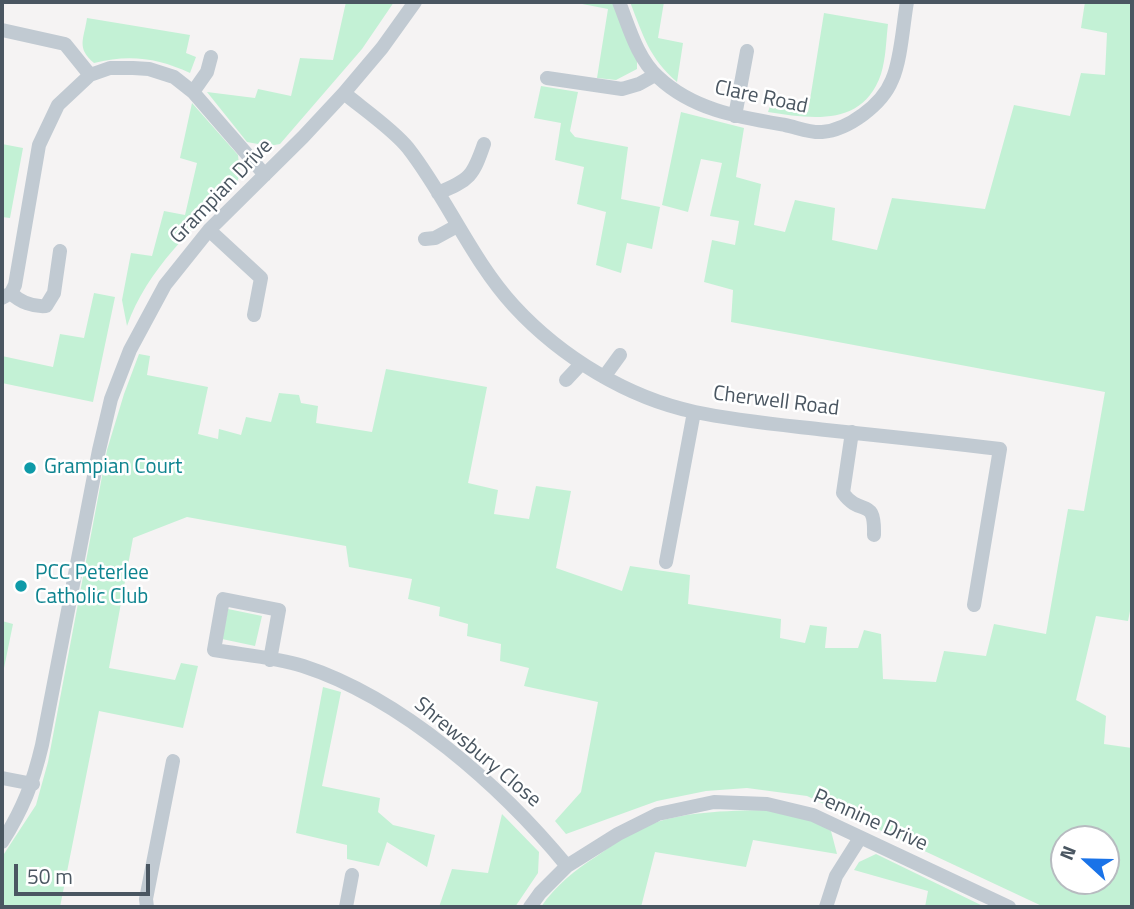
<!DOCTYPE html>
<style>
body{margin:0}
#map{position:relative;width:1134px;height:909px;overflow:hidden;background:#f5f3f3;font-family:"Titillium Web",sans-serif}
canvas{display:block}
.frame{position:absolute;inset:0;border:4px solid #4a5661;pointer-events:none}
.north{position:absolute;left:1050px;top:825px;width:70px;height:70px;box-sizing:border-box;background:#fff;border:2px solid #b7bbc0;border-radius:50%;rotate:292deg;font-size:19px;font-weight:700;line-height:28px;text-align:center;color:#4a5661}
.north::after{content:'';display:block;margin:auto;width:24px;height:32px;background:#1a73e8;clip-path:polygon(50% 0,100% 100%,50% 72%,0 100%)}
.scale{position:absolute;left:14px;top:864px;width:136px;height:32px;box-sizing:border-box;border:4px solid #4a5661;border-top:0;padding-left:9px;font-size:21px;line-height:24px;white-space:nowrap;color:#4a5661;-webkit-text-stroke:5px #fff;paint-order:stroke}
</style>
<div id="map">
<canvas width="1134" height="909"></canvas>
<div class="frame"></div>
<div class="north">N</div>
<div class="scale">50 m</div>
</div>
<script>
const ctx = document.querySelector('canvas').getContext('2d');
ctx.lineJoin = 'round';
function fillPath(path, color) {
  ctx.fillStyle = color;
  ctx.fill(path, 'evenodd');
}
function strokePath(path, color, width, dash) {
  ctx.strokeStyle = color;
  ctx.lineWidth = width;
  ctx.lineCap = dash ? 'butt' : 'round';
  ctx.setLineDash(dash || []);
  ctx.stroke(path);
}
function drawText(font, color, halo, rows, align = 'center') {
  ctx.font = font + ' "Titillium Web",sans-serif';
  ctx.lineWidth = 5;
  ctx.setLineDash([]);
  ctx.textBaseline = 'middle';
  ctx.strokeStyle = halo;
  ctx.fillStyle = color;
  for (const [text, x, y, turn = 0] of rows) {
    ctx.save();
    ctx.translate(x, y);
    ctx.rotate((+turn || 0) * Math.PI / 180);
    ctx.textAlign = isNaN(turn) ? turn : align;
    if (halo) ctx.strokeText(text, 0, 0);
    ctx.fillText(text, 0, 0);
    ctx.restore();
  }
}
const green = new Path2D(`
 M346 2H394L362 49 280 144 269 146 247 142 207 92 255 98 258 89 291 96 300 58 333 60Z
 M572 2H613L637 59V69L616 80 597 78 608 9Z
 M630 2H664L658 38 683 43 677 82C649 58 643 35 630 2Z
 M1085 2H1131L1132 4V601L1128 621 1096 616 1076 700 1106 716 1104 744 1132 748V907H1044L807 796 747 788 706 791 657 801 566 834 555 821 581 792 598 702 524 686 529 668 500 661 501 644 467 636 468 624 439 616 440 607 408 599 412 579 349 567 346 546 187 517 133 538 109 668 175 680 181 663 198 666 183 728 99 711 60 907H2V857L36 805 48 762 107 450 124 394 139 354 150 356 147 375 208 387 198 434 218 439 219 429 241 435 246 417 271 422 279 393 299 395 301 403 318 406 316 423 372 432 386 369 487 387 468 483 498 490 494 514 529 519 536 486 571 491 556 568 622 591 630 566 690 575 688 604 781 619 780 638 805 643 810 625 827 627 825 648H858L864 630 881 634 883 679 936 682 944 651 986 656 994 624 1046 634 1068 509 1084 511 1105 392 731 322 733 290 704 282 712 240 735 245 739 221 710 216 722 163 701 159 688 212 662 205 681 112 744 128 736 177 761 184 754 225 785 232 795 200 835 208 832 240 877 250 892 198 985 209 1014 105 1070 116 1081 73 1105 75 1107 33 1081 28ZM1064 839H1106V881H1064Z
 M824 13 888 24C886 41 886 58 881 74 863 127 812 119 768 112L770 106 808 112Z
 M87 18 190 35 186 53 196 57 190 73C158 58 129 54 94 63 76 48 84 39 87 18Z
 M541 86 578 92 570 131 575 137 628 147 621 199 660 207 652 249 627 243 621 273 596 265 606 212 577 204 584 167 555 160 561 123 534 118Z
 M192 103 238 155 240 174 236 185C194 227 147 269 127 326L122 300 131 253 152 256 164 211 185 215 197 163 180 158Z
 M2 144 23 148 10 218 2 217Z
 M94 293 115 297 93 402 2 383V356L53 367 60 334 84 338Z
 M228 609 262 616 255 646 222 639Z
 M2 621 13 624 4 668H2Z
 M323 687 341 692 322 786 380 798 378 812 393 825 435 835 427 867 387 842 379 866 347 859V845L296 833Z
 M767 810 811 820 831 831 837 854 753 840 746 867 655 852 641 907H541C556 885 575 870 597 856 611 846 627 834 643 827 682 811 725 811 767 810Z
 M502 814 539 852 538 873 515 907H439L452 869 488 873Z
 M876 854 985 907H925L928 891 854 870 859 862Z`);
const minor = new Path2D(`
 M619 2C629 27 637 58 658 77 693 110 738 117 785 125 796 127 810 133 822 132 848 130 882 105 892 80 901 61 903 24 907 2
 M2 30 65 44 90 75
 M547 78 622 89 639 84 655 75
 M193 92 207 72 211 57
 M344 93C362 108 394 130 408 148 447 198 471 259 514 306 561 357 628 398 695 412 738 421 783 425 826 430 884 436 942 442 1000 449L974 605
 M735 116 747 51
 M438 193C470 180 473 176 484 144
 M209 230 261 278 254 315
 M425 239 435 238 457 226
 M11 293C20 302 33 307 46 306L54 293 60 251
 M2 298 11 293 15 285 39 145 58 105 90 75 110 68H133L149 69 174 77 193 92 265 175
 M604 377 620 355
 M566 380 581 364
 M852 432 843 493C861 518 875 495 874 535
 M666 562 694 412
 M270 660 279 610 223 599 214 650C243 655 275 657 303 666 402 698 502 787 567 866
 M2 778 33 784
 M2 842C23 809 33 783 42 745L99 450 111 399 130 350 165 285 209 230 303 137 344 93 382 48 415 2
 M147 907 146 899 173 761
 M346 907 352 875
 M530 907 540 893 567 866 618 834 658 814 714 802 767 804 813 815 1009 907
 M826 907 836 876 860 838`);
const markers = [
 [30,468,7,"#0f9aa8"],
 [21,586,7,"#0f9aa8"]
];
const streetNames = [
 ["Clare Road",761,98,12],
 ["Grampian Drive",222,192,-46],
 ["Cherwell Road",776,402,7],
 ["Shrewsbury Close",477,753,40],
 ["Pennine Drive",870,821,24]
];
const cultureNames = [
 ["Grampian Court",44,468],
 ["PCC Peterlee",35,574],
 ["Catholic Club",35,598]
];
fillPath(green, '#c3f1d5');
strokePath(minor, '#c1cad2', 14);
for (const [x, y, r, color] of markers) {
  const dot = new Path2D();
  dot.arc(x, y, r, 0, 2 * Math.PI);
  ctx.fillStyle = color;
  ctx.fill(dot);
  strokePath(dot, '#fff', 2.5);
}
drawText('21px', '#4a5661', '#fff', streetNames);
drawText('21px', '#0d838f', '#fff', cultureNames, 'left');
</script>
